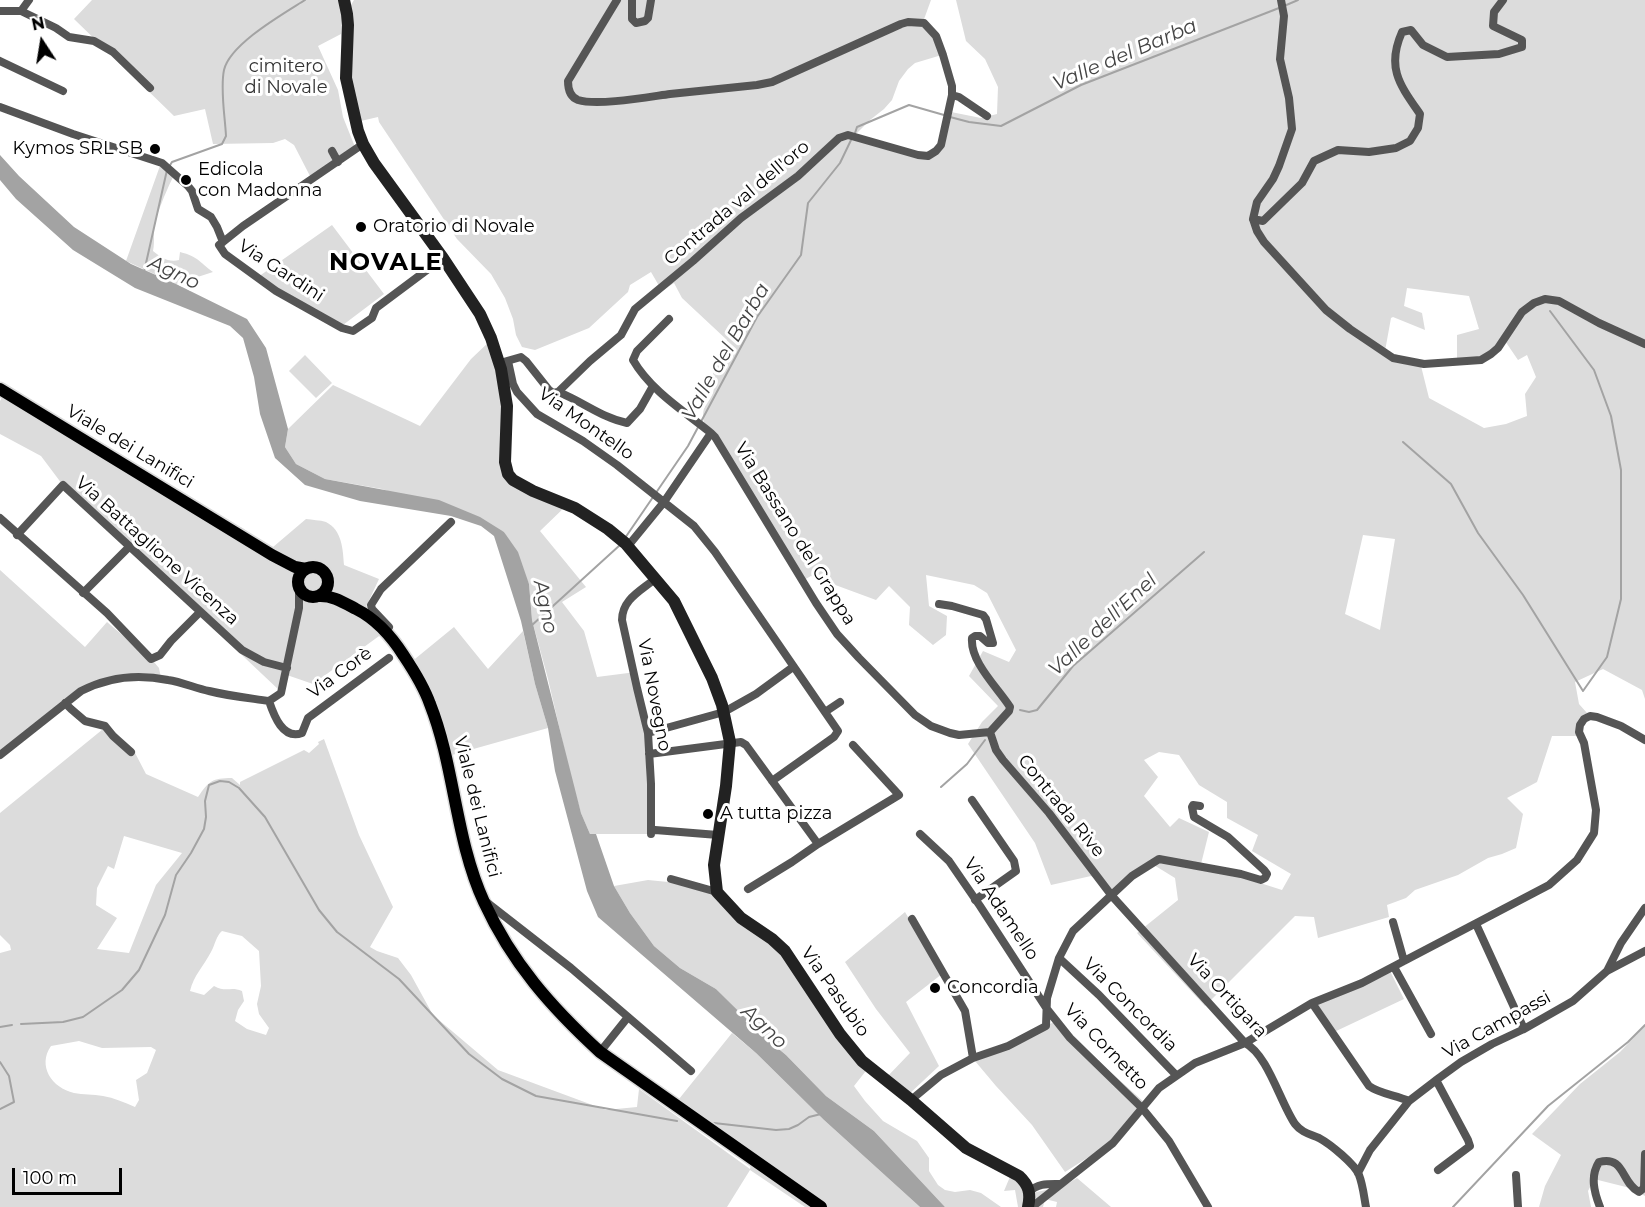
<!DOCTYPE html>
<meta charset="utf-8">
<style>
body{margin:0}
#map{position:relative;width:1645px;height:1207px;overflow:hidden;background:#fff;font-family:Montserrat,sans-serif}
canvas{display:block}
.north{position:absolute;left:12px;top:12px;width:60px;height:60px;-webkit-text-stroke:4px #fff;paint-order:stroke;rotate:348deg;font-size:16px;font-weight:700;line-height:24px;text-align:center;color:#000}
.north::after{content:'';display:block;margin:auto;width:21px;height:27px;background:#000;clip-path:polygon(50% 0,100% 100%,50% 72%,0 100%)}
.scale{position:absolute;left:12px;top:1168px;width:110px;height:27px;box-sizing:border-box;border:3px solid #000;border-top:0;padding-left:8px;font-size:18px;line-height:21px;white-space:nowrap;color:#000;-webkit-text-stroke:4px #fff;paint-order:stroke}
</style>
<div id="map">
<canvas width="1645" height="1207"></canvas>
<div class="north">N</div>
<div class="scale">100 m</div>
</div>
<script>
const ctx = document.querySelector('canvas').getContext('2d');
ctx.lineJoin = 'round';
function fillPath(path, color) {
  ctx.fillStyle = color;
  ctx.fill(path, 'evenodd');
}
function strokePath(path, color, width, dash) {
  ctx.strokeStyle = color;
  ctx.lineWidth = width;
  ctx.lineCap = dash ? 'butt' : 'round';
  ctx.setLineDash(dash || []);
  ctx.stroke(path);
}
function drawText(font, color, halo, rows, align = 'center') {
  ctx.font = font + ' Montserrat,sans-serif';
  ctx.lineWidth = 6;
  ctx.setLineDash([]);
  ctx.textBaseline = 'middle';
  ctx.strokeStyle = halo;
  ctx.fillStyle = color;
  for (const [text, x, y, turn = 0] of rows) {
    ctx.save();
    ctx.translate(x, y);
    ctx.rotate((+turn || 0) * Math.PI / 180);
    ctx.textAlign = isNaN(turn) ? turn : align;
    if (halo) ctx.strokeText(text, 0, 0);
    ctx.fillText(text, 0, 0);
    ctx.restore();
  }
}
const green = new Path2D(`
 M92 0H344L346 13 354 0H931L923 22 945 54 915 63 908 69 899 81 892 100 884 109 870 120 854 136 907 153 939 151 951 112 981 118 997 114 998 87 985 59 966 41 956 0H1645V699L1642 690 1603 669 1575 682 1579 704 1587 713 1580 718 1577 727 1580 736H1552L1537 782 1507 798 1523 814 1516 848 1502 854 1488 858 1458 875 1415 890 1406 898 1387 905 1389 917 1318 938 1314 917 1295 916 1205 1006 1137 933 1178 900 1175 878 1149 862 1112 890 1091 876 1051 885 1035 843 968 744 982 722 998 706 969 676 983 651 1009 662 1016 650 987 593 974 585 926 575 929 606 947 616 946 635 933 645 909 625 910 607 889 586 876 600 811 576 802 581 704 423C701 405 707 407 713 393 715 386 714 380 713 374 712 360 718 351 727 340L682 298 674 283 662 291 651 272 630 285 628 292 589 328 535 350 522 347 516 335 513 319 505 298 491 274 457 239 379 122 378 117 352 123 343 55 341 34 318 46 338 90 343 117 355 147 310 176 294 145 285 139 273 143 213 144 205 109 174 116 74 19ZM1407 288 1469 296 1479 329 1457 335V361L1480 358 1491 353 1503 338 1518 360 1527 355 1536 377 1525 394 1527 416 1506 424 1484 428 1429 398 1420 362 1385 351 1391 318 1393 317 1425 330 1422 313 1404 306ZM1363 535 1395 539 1380 630 1345 614ZM1159 752 1179 755 1199 785 1227 802V818L1258 835 1252 851 1291 874 1282 890 1201 864 1209 832 1179 818 1170 827 1144 796 1158 777 1144 760Z
 M161 163 175 173C167 189 160 205 155 222 153 231 155 241 153 251 160 257 169 263 179 260L180 252C199 257 198 261 213 272L176 284 126 261Z
 M332 225 384 294 339 328 258 277Z
 M491 340 499 361 509 473 568 504 540 531 586 587 562 602 584 631 597 677 636 672 644 710 649 834H590L581 813 571 778 548 679 532 620 529 584 504 532 382 489 325 479 296 464 285 447 288 429 333 385 420 426 471 359Z
 M305 355 332 383 316 398 289 371Z
 M6 391 185 499 244 529 266 553 306 519C312 520 320 520 326 522 342 530 343 549 344 565L379 579 365 609 386 631 313 684 284 674 280 691 65 488 41 456 0 434V401Z
 M0 570 85 647 107 622 154 662 159 668 161 678 100 681 0 754Z
 M454 627 488 669 523 631 535 684 548 728 445 757 410 663Z
 M108 725 133 749 146 774 198 797C209 781 212 778 232 778L240 785V782L304 750 309 753 319 744 318 742 324 739 359 835 393 907 370 947 377 951 398 958 411 975 433 1015 498 1070 606 1110 637 1107 639 1089 750 1169 753 1153 679 1099 732 1033 756 1053 824 1120 920 1207H805L750 1170 727 1207H0V953L11 950 10 945 0 935V813ZM124 836 182 853 156 885 129 953 97 949 117 918 96 905 97 888 108 866 114 869ZM222 931 242 936 259 951 261 986 257 1004 259 1014 269 1028 266 1035 247 1029 235 1021 238 1010 244 1001 242 991C230 986 227 993 214 986L204 995 190 991C194 975 203 967 211 952 215 945 216 936 222 931ZM79 1041 102 1048 151 1047 156 1050 147 1073 136 1080 139 1100 135 1107C124 1102 114 1098 103 1096 93 1094 83 1095 74 1093 52 1088 37 1066 51 1046Z
 M648 880 718 887 728 905 784 951 869 1067 854 1086 865 1101 883 1121 917 1141 929 1158V1171L938 1185 945 1190 955 1192 970 1190 981 1193 1001 1207H945L874 1131 826 1096 786 1055 769 1041 716 989 680 968 654 946 630 913 614 886Z
 M905 912 942 974 906 1002 939 1066 907 1096 885 1079 910 1053 876 1009 845 962Z
 M1388 967 1404 999 1332 1033 1310 1005Z
 M1058 1020 1106 1068 1145 1103 1106 1146 1065 1172 1032 1125 996 1086 975 1061Z
 M1645 1026V1196L1630 1188 1594 1179 1588 1191 1591 1207H1539L1545 1186 1561 1155 1532 1134 1580 1084 1620 1052Z
 M1012 1172 1032 1193 1064 1186 1077 1178 1111 1207H1056L1057 1202 1045 1199 1043 1207H1018L1015 1190 1004 1191Z`);
const water = new Path2D(`
 M0 155 19 176 74 227 131 264 176 284 247 319 266 348 288 429 285 447 296 464 325 479 439 500 480 517 504 532 518 552 529 584 532 620 581 813 590 834H596L614 886 630 913 654 946 680 968 716 989 769 1041 786 1055 826 1096 874 1131 945 1207H920L824 1120 756 1053 598 917 587 891 555 771 548 728 535 684 521 621 494 536 481 526 451 516 360 501 305 485 275 458 260 414 254 377 243 338 230 326 135 288 73 250 16 199 0 180Z`);
const stream = new Path2D(`
 M1284 6 1298 0
 M950 117 969 122 1001 126 1081 85 1279 8
 M855 133 857 127 909 105 944 115
 M144 272 167 170 172 162 222 144 226 136C225 116 220 89 224 70 230 44 283 14 305 0
 M1403 442 1451 484 1478 533 1523 595 1583 691 1607 657 1621 599V470L1611 416 1594 370 1550 311
 M625 538 688 446 757 317 801 255 808 203 840 163 852 138
 M531 626 620 545
 M1020 710 1029 712 1037 710 1073 666 1204 552
 M941 787 967 764 985 740
 M21 1024 63 1022 83 1017 122 990 139 970 165 915 176 875 191 853 204 829 206 817 205 801 209 785 220 781 229 782 239 788 265 817 319 910 337 932 399 979 469 1054 502 1079 536 1096 677 1121
 M0 1027 12 1025
 M0 1062 9 1076 14 1102 0 1109
 M714 1123 776 1130 789 1129 798 1125 809 1117 821 1114
 M1453 1207 1548 1106 1628 1042 1645 1025`);
const minor = new Path2D(`
 M632 0V19L636 23 645 21 648 18 651 0
 M1281 0 1284 16 1280 59 1289 98 1292 129 1279 166 1273 179 1257 202 1253 219 1257 231 1264 242 1326 310 1350 329 1393 358 1424 364 1481 360 1491 354 1498 348 1522 312 1534 303 1545 299 1559 301 1599 323 1645 344
 M0 11H21L29 0
 M21 11 56 28 69 37 94 41 113 52 150 88
 M0 61 63 91
 M952 95 959 97 987 116
 M0 107 73 134 162 163 188 186 192 191 198 209 211 217 217 227 223 242 219 245 225 254 276 291 342 328 353 331 372 318 376 308 443 258
 M332 151 338 162
 M1253 219 1263 221 1302 183 1314 161 1338 150 1369 152 1396 148 1410 141 1418 128 1420 114C1400 85 1386 68 1402 32L1411 30 1423 45 1447 57 1499 54 1522 47V40L1493 26 1494 12 1503 0
 M223 242 243 226 363 144
 M669 319 637 351 633 360C651 391 684 411 711 433
 M508 361 513 384 517 392 537 414 583 441 617 465 694 526 715 552 838 731 834 737 772 781
 M500 363 521 357 526 361 549 390 553 393 558 392 590 361 621 335 635 309 693 261 741 218 798 176 839 138 848 135 918 155 928 156 936 151 941 145 952 95V86L943 55 936 36 924 23 908 22 901 24 772 82 757 85C728 88 699 91 670 94 648 97 598 106 578 100 570 97 568 89 568 81L617 0
 M558 392C582 401 602 418 627 423L640 409 653 386
 M0 518 107 613 151 659 160 655 171 641 200 612
 M17 535 63 485 242 650 264 662 287 668
 M628 546 664 502 711 433 715 437 816 603 837 634 859 658 915 715 931 726 950 733 959 735 990 732 1009 711 1010 707C998 688 970 662 972 638L975 636H980L988 643H993L986 619 983 615 952 606 939 604
 M83 593 129 547
 M385 631 389 627 372 609 371 605 381 589 451 522
 M269 701C274 716 283 740 302 733L308 718 389 658
 M65 703 71 709 85 721 105 726 113 736 131 752
 M825 712 840 702
 M990 732 996 750 1003 760 1049 813 1112 896 1245 1043C1268 1055 1280 1102 1295 1124 1302 1133 1310 1134 1319 1138 1330 1144 1355 1164 1359 1175 1363 1185 1364 1197 1366 1207
 M648 733 724 712 756 694 793 667
 M649 754 741 742 746 745 818 844 899 795 853 745
 M0 755 81 691C108 677 139 674 168 680 182 682 195 688 209 691 229 696 249 698 269 701L281 693 299 608V585
 M972 800 1014 861 1016 871 975 900
 M655 830 718 835
 M651 834V784L648 733 637 688 622 620C622 599 641 591 656 578
 M920 834 949 861 980 906 1047 1009 1070 1038 1142 1108 1169 1141 1208 1207
 M671 879 717 892
 M748 889 792 862 818 844
 M485 901 571 968 691 1071
 M912 919 965 1011 973 1058
 M1393 922 1404 961
 M1476 924 1524 1029
 M1059 958 1073 931 1132 876 1159 859 1241 874 1261 880 1265 878 1267 874 1264 870 1228 837 1194 817 1192 807 1193 805 1200 806
 M1394 967 1431 1034
 M1607 971 1621 943 1645 908
 M1312 1003 1369 1086C1380 1094 1396 1095 1409 1101
 M600 1052 628 1017
 M1436 1080 1468 1140 1470 1146 1438 1170
 M911 1100 941 1075 973 1058 1008 1046 1046 1026 1047 998 1059 958 1099 995 1176 1075
 M1358 1173 1370 1150 1409 1101 1439 1078 1461 1062 1492 1044 1524 1029 1573 1001 1607 971 1645 951
 M1516 1175 1518 1207
 M1029 1192C1038 1183 1048 1184 1060 1184
 M1032 1207 1113 1143 1159 1088 1195 1063 1245 1043 1312 1003 1362 983 1549 885 1577 860 1594 833 1596 810 1584 743 1579 732 1580 725 1584 719 1590 716 1597 717 1621 726 1645 740
 M1600 1207C1594 1192 1590 1176 1599 1162 1625 1155 1621 1183 1639 1192L1644 1188 1645 1154`);
const secondary = new Path2D(`
 M344 0 347 14 348 25 346 78 358 131 363 144 374 163 443 258 480 314 491 338 501 369 507 406 505 462 508 474 513 480 533 491 575 508 608 529 625 543 674 601 712 678 722 705 730 742 726 786 714 865 717 892 741 918 772 939 785 951 840 1034 862 1061 911 1100 966 1148 1019 1176C1029 1185 1031 1194 1028 1207`);
const primary = new Path2D(`
 M0 389 272 555 295 567 306 569
 M298 582a15 15 0 1 1 30 0a15 15 0 1 1-30 0Z
 M318 596C332 595 343 602 356 609 376 619 392 637 404 656 414 671 424 687 430 704 455 767 455 839 484 902 512 963 551 1007 600 1052L821 1207`);
const markers = [
 [155,149,6,"#000"],
 [186,180,6,"#000"],
 [361,227,6,"#000"],
 [708,814,6,"#000"],
 [935,988,6,"#000"]
];
const parkNames = [
 ["cimitero",286,67],
 ["di Novale",286,88]
];
const poiNames = [
 ["Kymos SRL SB",143,149,"right"],
 ["Edicola",198,170],
 ["con Madonna",198,191],
 ["Oratorio di Novale",373,227],
 ["A tutta pizza",720,814],
 ["Concordia",947,988]
];
const streetNames = [
 ["Contrada val dell'oro",737,203,-40],
 ["Via Gardini",281,271,33],
 ["Via Montello",586,424,35],
 ["Viale dei Lanifici",130,447,31],
 ["Via Bassano del Grappa",795,534,58],
 ["Via Battaglione Vicenza",157,551,42],
 ["Via Corè",340,673,-36],
 ["Via Novegno",654,695,79],
 ["Contrada Rive",1061,806,51],
 ["Viale dei Lanifici",477,807,76],
 ["Via Adamello",1001,909,56],
 ["Via Pasubio",835,992,55],
 ["Via Ortigara",1227,996,47],
 ["Via Concordia",1130,1005,45],
 ["Via Campassi",1497,1025,-29],
 ["Via Cornetto",1106,1047,46]
];
const waterNames = [
 ["Valle del Barba",1125,55,-23],
 ["Agno",174,273,25],
 ["Valle del Barba",726,352,-60],
 ["Agno",545,607,78],
 ["Valle dell'Enel",1103,625,-43],
 ["Agno",764,1027,43]
];
const districtNames = [
 ["NOVALE",386,263]
];
fillPath(green, '#dcdcdc');
fillPath(water, '#a3a3a3');
strokePath(stream, '#a3a3a3', 2);
strokePath(primary, '#dbdbdb', 15);
strokePath(minor, '#555', 8);
strokePath(secondary, '#222', 12);
strokePath(primary, '#000', 12);
for (const [x, y, r, color] of markers) {
  const dot = new Path2D();
  dot.arc(x, y, r, 0, 2 * Math.PI);
  ctx.fillStyle = color;
  ctx.fill(dot);
  strokePath(dot, '#fff', 2);
}
drawText('18px', '#333', '#fff', parkNames);
drawText('18px', '#000', '#fff', poiNames, 'left');
drawText('18px', '#000', '#fff', streetNames);
drawText('italic 20px', '#444', '#fff', waterNames);
ctx.letterSpacing = '1.5px';
drawText('bold 24px', '#000', '#fff', districtNames);
ctx.letterSpacing = '0px';
</script>
